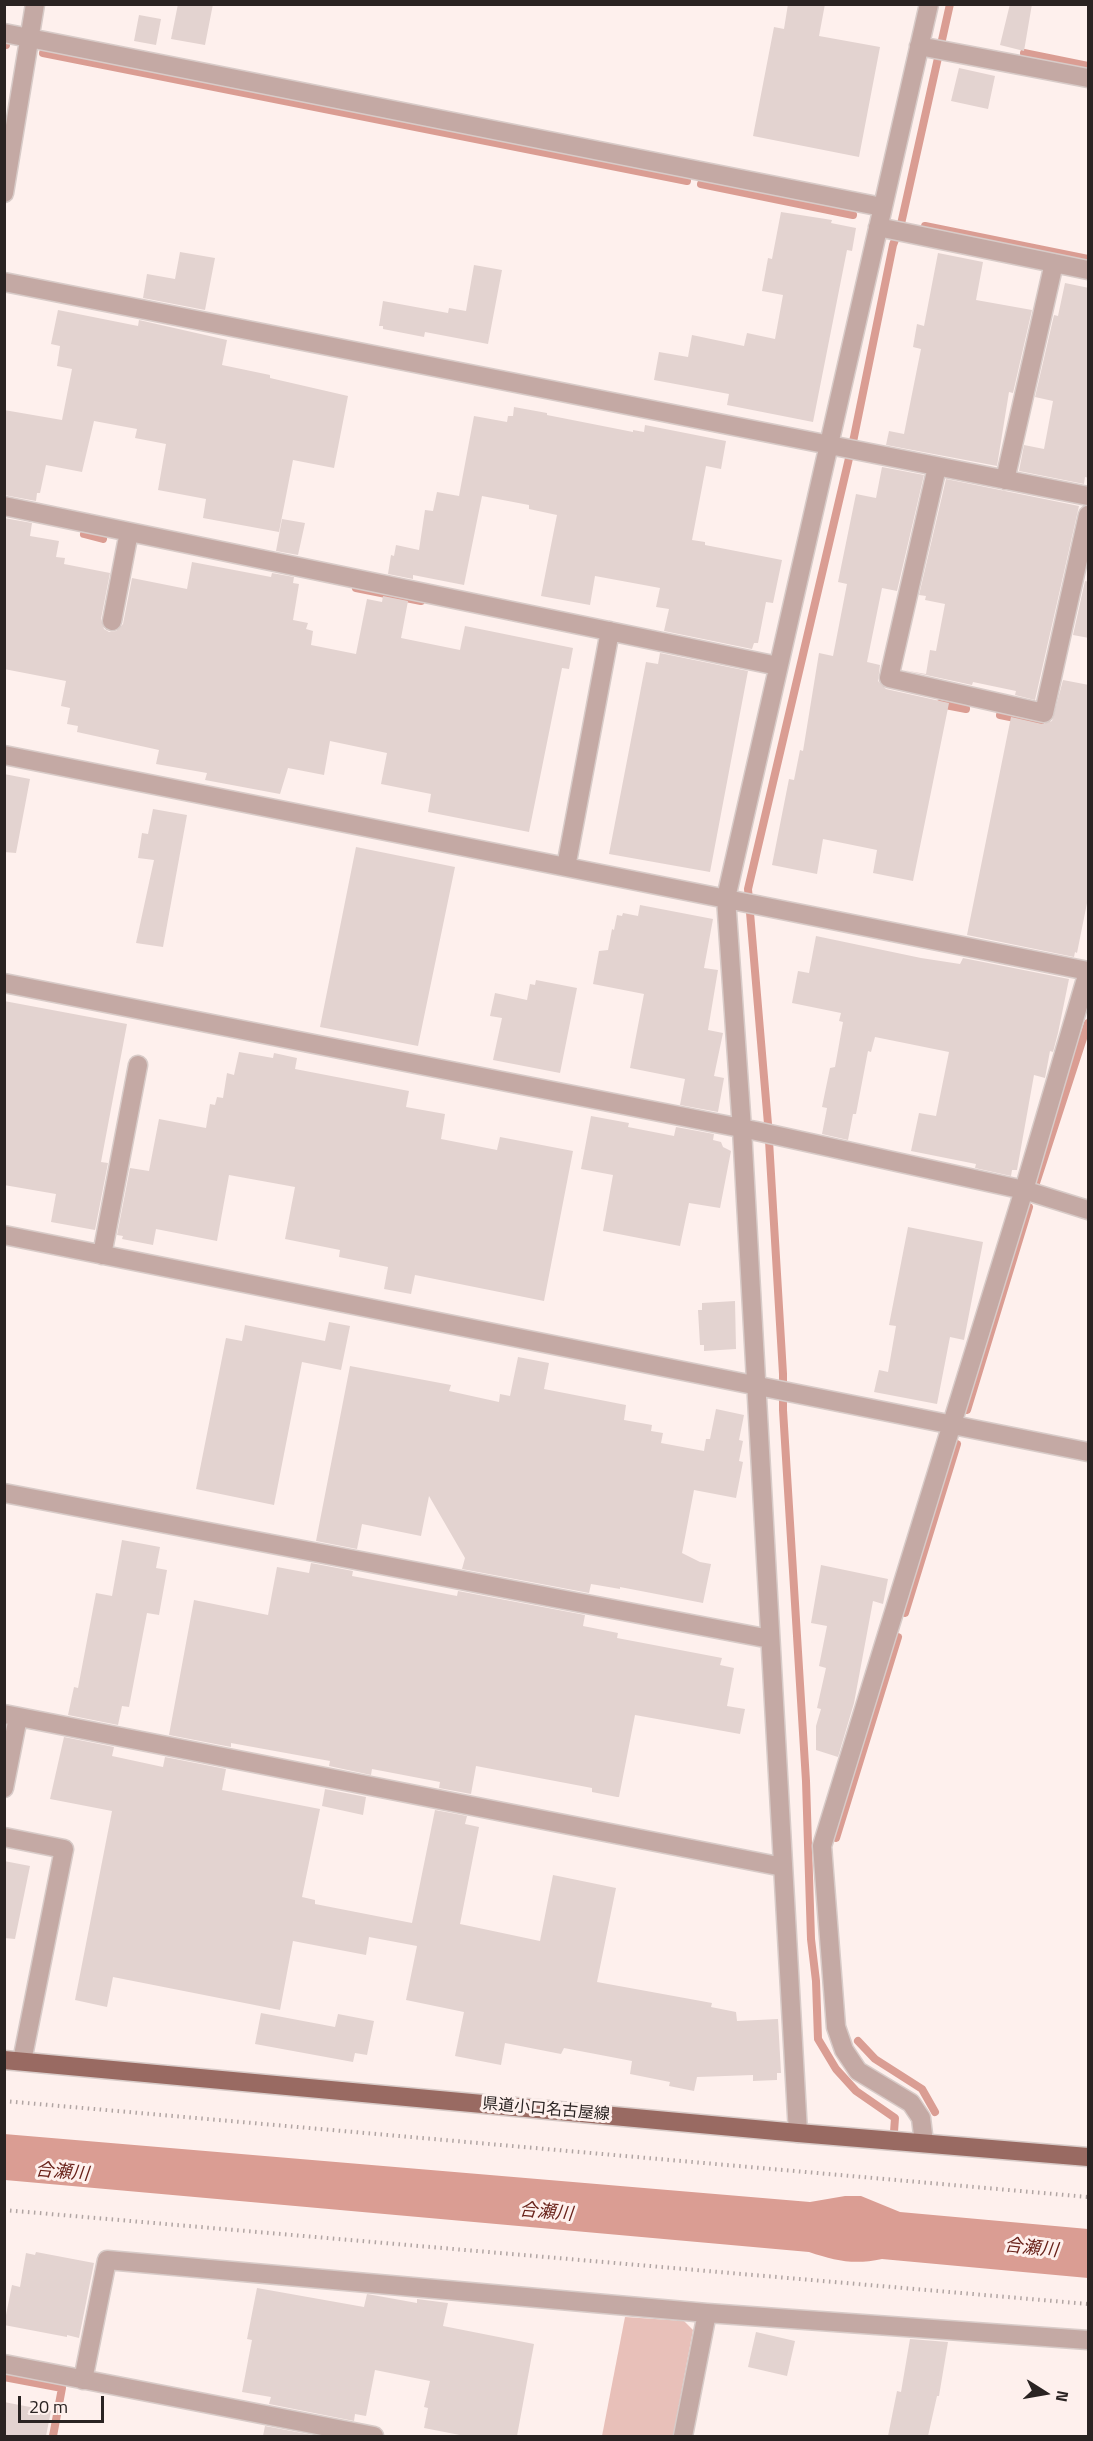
<!DOCTYPE html>
<meta charset="utf-8">
<style>
body{margin:0}
#map{position:relative;width:1093px;height:2441px;overflow:hidden;background:#fef0ed;font-family:"Titillium Web",sans-serif}
canvas{display:block}
.frame{position:absolute;inset:0;border:6px solid #2a2322;pointer-events:none}
.north{position:absolute;left:1015px;top:2363px;width:60px;height:60px;-webkit-text-stroke:4px #fef0ed;paint-order:stroke;rotate:101deg;font-size:16px;font-weight:700;line-height:24px;text-align:center;color:#2a2322}
.north::after{content:'';display:block;margin:auto;width:21px;height:27px;background:#2a2322;clip-path:polygon(50% 0,100% 100%,50% 72%,0 100%)}
.scale{position:absolute;left:18px;top:2396px;width:86px;height:27px;box-sizing:border-box;border:3px solid #2a2322;border-top:0;padding-left:8px;font-size:18px;line-height:21px;white-space:nowrap;color:#2a2322;-webkit-text-stroke:4px #fef0ed;paint-order:stroke}
</style>
<div id="map">
<canvas width="1093" height="2441"></canvas>
<div class="frame"></div>
<div class="north">N</div>
<div class="scale">20 m</div>
</div>
<script>
const ctx = document.querySelector('canvas').getContext('2d');
ctx.lineJoin = 'round';
function fillPath(path, color) {
  ctx.fillStyle = color;
  ctx.fill(path, 'evenodd');
}
function strokePath(path, color, width, dash) {
  ctx.strokeStyle = color;
  ctx.lineWidth = width;
  ctx.lineCap = dash ? 'butt' : 'round';
  ctx.setLineDash(dash || []);
  ctx.stroke(path);
}
function drawText(font, color, halo, rows, align = 'center') {
  ctx.font = font + ' "Titillium Web","Noto Sans JP",sans-serif';
  ctx.lineWidth = 6;
  ctx.setLineDash([]);
  ctx.textBaseline = 'middle';
  ctx.strokeStyle = halo;
  ctx.fillStyle = color;
  for (const [text, x, y, turn = 0] of rows) {
    ctx.save();
    ctx.translate(x, y);
    ctx.rotate((+turn || 0) * Math.PI / 180);
    ctx.textAlign = isNaN(turn) ? turn : align;
    if (halo) ctx.strokeText(text, 0, 0);
    ctx.fillText(text, 0, 0);
    ctx.restore();
  }
}
const green = new Path2D(`
 M625 2317 684 2321 693 2330 673 2436H602Z`);
const water = new Path2D(`
 M4 2134 810 2202 845 2196H861L900 2212 1088 2229V2278L882 2259C854 2265 836 2261 809 2252L5 2180Z`);
const stream = new Path2D(`
 M4 45H6
 M43 53 687 181
 M1024 53 1088 66
 M701 184 853 215
 M925 226 1088 259
 M84 534 103 539
 M356 588 421 601
 M940 704 966 709
 M1000 715 1040 723
 M1036 1183 1088 1023
 M967 1410 1029 1207
 M905 1613 957 1444
 M836 1838 898 1637
 M858 2041 875 2059 922 2089 935 2112
 M894 2132 895 2118 856 2091 836 2069 818 2039 816 1981 811 1939 806 1781 783 1410V1374L768 1124 748 889 854 437 893 245 901 224 950 4
 M4 2377 62 2388 53 2436`);
const building = new Path2D(`
 M178 4H213L205 45 171 39Z
 M788 4H825L819 36 880 47 859 157 753 136 774 27 784 29Z
 M1010 4H1032L1024 51 1000 45Z
 M139 15 161 19 156 45 134 41Z
 M959 68 995 76 988 109 951 101Z
 M781 212 832 220 831 223 856 228 852 251 847 250 813 422 727 405 729 394 654 380 659 352 688 357 692 335 744 346 747 333 775 339 783 295 762 291 768 258 772 259Z
 M180 252 215 258 205 310 143 298 147 274 175 279Z
 M938 253 983 262 976 300 1032 310 1013 393 1009 392 997 466 886 445 889 431 904 434 921 349 913 347 917 324 924 326Z
 M474 265 502 270 488 344 425 332 424 337 383 329V326H379L383 301 448 313 449 308 466 311Z
 M1065 283 1089 288V478L1085 477 1084 484 1019 471 1024 445 1044 449 1053 401 1035 397 1054 315 1058 316Z
 M58 310 138 326 139 320 227 340 222 365 270 375V378L348 396 334 468 293 460 279 532 203 518 206 499 158 490 166 444 135 438 137 429 94 421 82 472 46 465 40 493H37L36 501 4 495V410L62 420 72 369 57 366 60 346 51 344Z
 M514 407 547 413V415L633 432V430L644 432 645 425 726 441 721 469 706 466 692 540 705 542V545L782 560 773 603 766 602 758 643H754L752 649 664 631 669 609 656 607 660 588 595 576 590 605 541 596 557 515 529 509V505L482 496 464 585 413 575V579L388 574 391 555 394 556 396 545 419 550 425 510 433 511 437 492 459 496 474 416 507 422 508 416H513Z
 M882 467 924 475 897 591 882 588 867 662 880 665 878 681 886 689 949 703 913 881 873 873 877 850 823 839 817 874 772 865 789 779 794 780 800 750 803 751 819 653 833 656 847 584 838 582 856 494 876 498Z
 M946 479 1079 506 1035 700 1015 695 1016 691 973 682 972 685 903 670 926 674 930 650 936 651 945 604 925 600 926 596 919 595Z
 M4 518 32 523 30 536 59 541 56 557 65 558 64 564 110 573 101 619 104 629 109 632 116 631 123 624 132 578 187 589 192 562 271 577 272 573 294 577 293 583 299 584 293 620 308 623 306 629 313 631 311 645 356 654 367 599 382 602 383 596 408 601 401 638 460 650 465 626 573 648 569 669 562 668 529 832 428 812 431 794 381 784 387 753 330 741 324 775 288 768 280 794 205 780 207 773 156 764 159 750 77 732 78 726 67 724 70 708 61 706 66 681 4 669Z
 M282 519 305 523 298 555 276 551Z
 M1085 581 1089 582V638L1073 635Z
 M660 653 748 671 710 872 609 854 646 662 658 664Z
 M1063 680 1089 685V893L1077 953 1075 952 1074 957 967 935 1011 717 1042 724 1052 721Z
 M4 774 30 779 16 853 4 852Z
 M153 809 187 815 163 947 136 943 154 860 138 858 142 833 148 834Z
 M356 847 455 867 418 1046 320 1027Z
 M640 905 713 919 704 968 718 970 708 1030 723 1033 714 1076 724 1078 718 1112 680 1105 685 1079 630 1068 644 994 593 984 599 951 608 950 612 929 614 930 617 915 622 916 623 913 638 916Z
 M816 936 921 958 960 964 963 958 1069 979 1058 1033 1053 1052 1050 1051 1045 1078 1034 1075 1017 1170H1012L1011 1176 975 1168 976 1164 911 1151 919 1113 936 1116 949 1052 875 1037 871 1052 868 1051 856 1114H853L848 1140 822 1134 827 1108 822 1107 830 1068 835 1067 843 1022 839 1021 841 1013 792 1003 798 971 809 973Z
 M536 980 577 988 560 1073 493 1060 502 1018 490 1016 495 993 527 1000 530 984 535 985Z
 M4 1001 127 1024 101 1162 108 1163 95 1230 51 1222 56 1194 4 1185Z
 M239 1052 273 1058 274 1053 297 1058 295 1069 409 1091 406 1107 445 1114 441 1139 497 1150 500 1137 573 1151 544 1301 415 1275 411 1294 384 1289 388 1267 339 1257 340 1250 285 1239 295 1187 229 1175 217 1241 156 1229 153 1245 122 1239 123 1236 117 1235 130 1168 149 1171 159 1119 206 1128 210 1104 215 1105 217 1097 223 1098 227 1073 234 1075Z
 M591 1116 629 1123 628 1127 674 1136 676 1127 714 1134 713 1140 721 1142 723 1147 731 1151 720 1208 689 1203 680 1246 603 1231 613 1175 581 1169Z
 M908 1227 983 1242 964 1340 950 1337 937 1404 874 1392 879 1370 888 1372 896 1326 889 1325Z
 M735 1301 736 1349 704 1351V1345H700L698 1310H702V1303Z
 M329 1322 350 1326 341 1370 302 1362 274 1505 196 1489 226 1338 242 1341 245 1325 325 1341Z
 M518 1357 549 1363 544 1389 626 1405 624 1420 652 1425 651 1431 663 1433 661 1443 704 1451 706 1439H710L716 1409 744 1415 739 1440 743 1441 739 1461 743 1462 736 1498 694 1490 682 1553 700 1562 711 1564 703 1603 620 1587V1589L591 1584 589 1593 462 1569 465 1558 429 1496 421 1536 362 1524 357 1549 316 1541 350 1366 451 1385 449 1391 499 1402 500 1394 510 1396Z
 M122 1540 160 1547 156 1568 167 1570 159 1615 147 1613 129 1707 122 1706 118 1725 68 1715 74 1687 78 1688 96 1593 112 1596Z
 M311 1563 353 1571 352 1576 457 1596 458 1591 585 1615 583 1626 618 1633 617 1638 722 1658 720 1665 734 1668 727 1706 745 1709 740 1734 635 1715 619 1797H617L592 1792V1788L476 1766 471 1794 439 1788 440 1782 372 1769 371 1775 329 1766 330 1761 231 1743V1747L169 1735 194 1600 268 1615 277 1567 309 1573Z
 M821 1565 888 1579 883 1604 873 1601 854 1703 838 1757 816 1750V1726L821 1709 817 1708 826 1668 819 1666 827 1626 811 1623Z
 M64 1737 114 1747 112 1756 163 1767 165 1757 226 1769 222 1790 320 1809 302 1897 315 1900V1904L412 1923 435 1810 467 1816 465 1824 479 1827 460 1924 540 1941 553 1875 616 1888 597 1982 712 2003 711 2007 736 2012 737 2021 778 2019 781 2073H777V2080L753 2081V2075L697 2077 694 2091 669 2086 670 2082 630 2074 632 2061 564 2048 561 2054 505 2043 501 2065 455 2056 464 2012 406 2000 417 1946 369 1937 366 1955 293 1941 280 2010 113 1977 107 2007 75 2000 112 1811 50 1799Z
 M325 1789 366 1797 363 1815 322 1806Z
 M4 1861 30 1866 15 1939 4 1938Z
 M261 2013 335 2027 338 2014 374 2021 367 2055 355 2053 353 2062 255 2044Z
 M36 2252 94 2263 79 2338 67 2335V2337L4 2325 12 2285 20 2287 26 2253 35 2255Z
 M257 2288 364 2307 367 2294 417 2303V2299L448 2303 443 2326 534 2344 517 2436H465L424 2428 428 2408 424 2407 430 2381 375 2370 366 2416 355 2414 354 2421 269 2404 271 2397 242 2392 252 2340 247 2339Z
 M756 2332 795 2341 787 2376 748 2367Z
 M910 2339 948 2342 939 2396H937L928 2436H888L897 2391 901 2392Z
 M4 2402 51 2411 46 2436H4Z
 M265 2426 318 2436H263Z`);
const path = new Path2D(`
 M4 2101 1088 2197
 M4 2210 1088 2304`);
const minor = new Path2D(`
 M4 33 882 207
 M919 46 1088 78
 M4 193 35 4
 M878 227 1088 270
 M4 282 1088 496
 M937 467 889 678 1044 713 1088 515
 M1005 480 1054 263
 M4 506 778 666
 M112 621 129 532
 M4 755 1088 971
 M566 867 610 631
 M4 983 756 1131 1024 1190 1088 1210
 M4 1235 1088 1452
 M102 1255 138 1065
 M4 1493 770 1639
 M4 1714 783 1867
 M4 1788 18 1717
 M4 1837 64 1849 22 2061
 M798 2133 742 1129 726 898 929 4
 M924 2143 921 2118 911 2103 858 2071 844 2050 836 2027 822 1846 1024 1190 1088 972
 M4 2364 374 2436
 M83 2380 107 2260 707 2313 1088 2340
 M683 2436 707 2313`);
const major = new Path2D(`
 M4 2060 798 2133 1088 2157`);
const streetNames = [
 ["県道小口名古屋線",546,2110,5]
];
const waterNames = [
 ["合瀬川",62,2173,5],
 ["合瀬川",546,2213,5],
 ["合瀬川",1031,2249,6]
];
fillPath(green, '#e8c0b9');
fillPath(water, '#da9d93');
strokePath(stream, '#da9d93', 8);
fillPath(building, '#e3d3d0');
strokePath(minor, '#d8cbc8', 21);
strokePath(major, '#d8cbc8', 21);
strokePath(path, '#b1a5a3', 4, [1.5, 4.5]);
strokePath(minor, '#c4a9a4', 18);
strokePath(major, '#996a62', 18);
drawText('16px', '#2a2322', '#fef0ed', streetNames);
drawText('italic 18px', '#69221a', '#fef0ed', waterNames);
</script>
